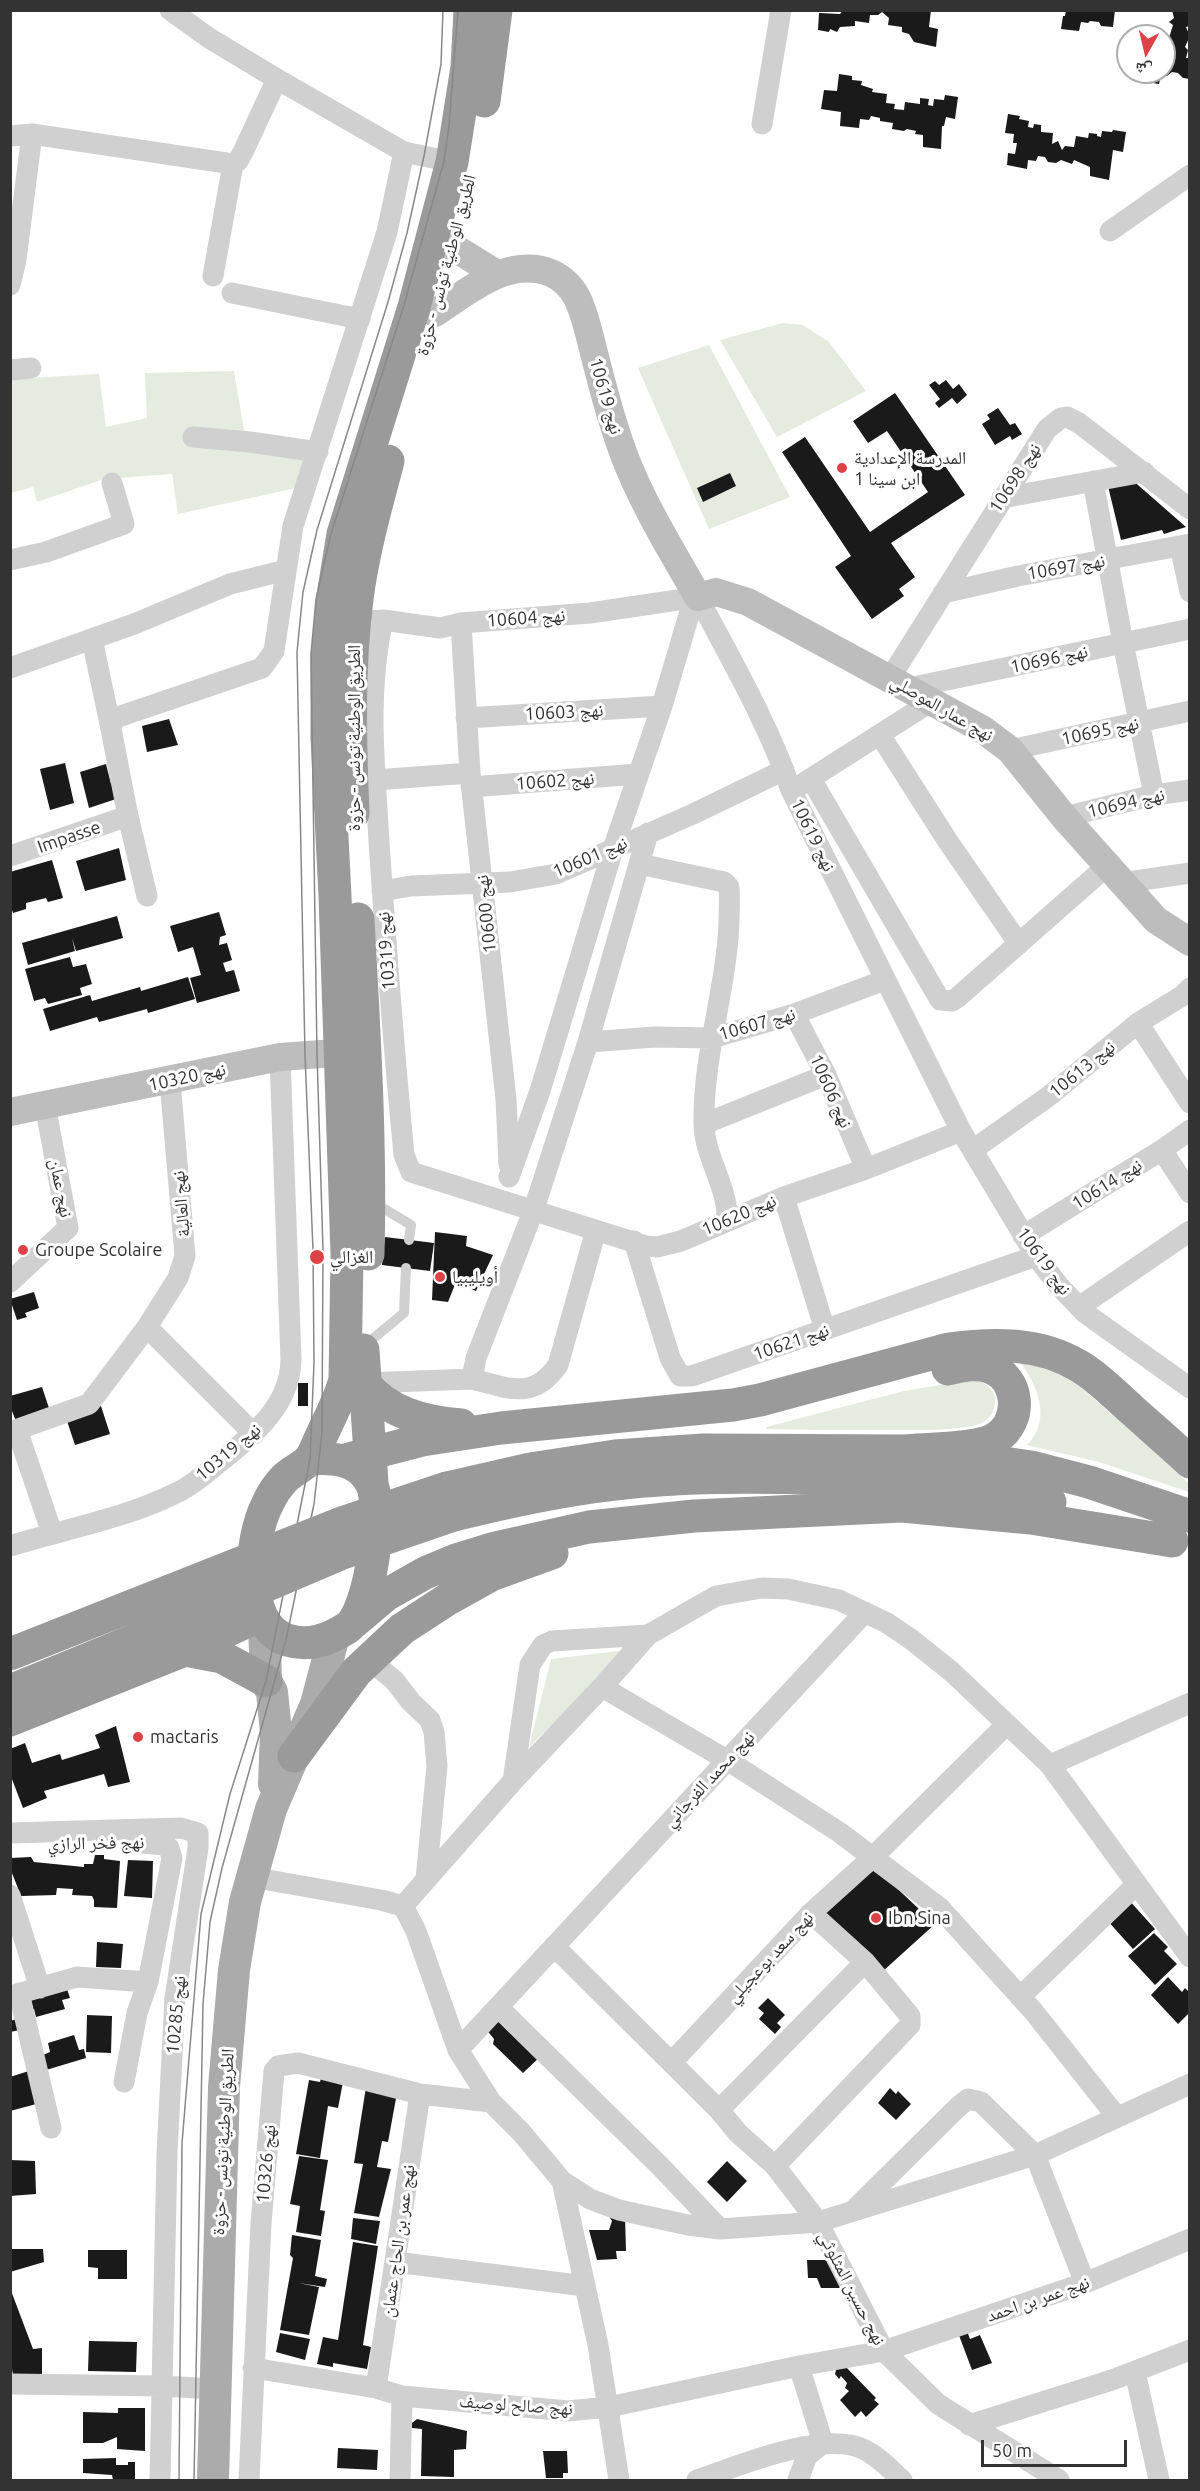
<!DOCTYPE html>
<meta charset="utf-8">
<style>
body{margin:0}
#map{position:relative;width:1200px;height:2491px;overflow:hidden;background:#fff;font-family:Ubuntu,"Noto Naskh Arabic",sans-serif}
canvas{display:block}
.frame{position:absolute;inset:0;border:12px solid #333;pointer-events:none}
.north{position:absolute;left:1116px;top:24px;width:60px;height:60px;box-sizing:border-box;background:#fff;border:2px solid #adadad;border-radius:50%;rotate:188deg;font-size:16px;font-weight:700;line-height:24px;text-align:center;color:#333}
.north::after{content:'';display:block;margin:auto;width:21px;height:27px;background:#dc4246;clip-path:polygon(50% 0,100% 100%,50% 72%,0 100%)}
.scale{position:absolute;left:981px;top:2440px;width:146px;height:27px;box-sizing:border-box;border:3px solid #333;border-top:0;padding-left:8px;font-size:18px;line-height:21px;white-space:nowrap;color:#333;-webkit-text-stroke:4px #fff;paint-order:stroke}
</style>
<div id="map">
<canvas width="1200" height="2491"></canvas>
<div class="frame"></div>
<div class="north">ش</div>
<div class="scale">50 m</div>
</div>
<script>
const ctx = document.querySelector('canvas').getContext('2d');
ctx.lineJoin = 'round';
function fillPath(path, color) {
  ctx.fillStyle = color;
  ctx.fill(path, 'evenodd');
}
function strokePath(path, color, width, dash) {
  ctx.strokeStyle = color;
  ctx.lineWidth = width;
  ctx.lineCap = dash ? 'butt' : 'round';
  ctx.setLineDash(dash || []);
  ctx.stroke(path);
}
function drawText(font, color, halo, rows, align = 'center') {
  ctx.font = font + ' Ubuntu,"Noto Naskh Arabic",sans-serif';
  ctx.lineWidth = 6;
  ctx.setLineDash([]);
  ctx.textBaseline = 'middle';
  ctx.strokeStyle = halo;
  ctx.fillStyle = color;
  for (const [text, x, y, turn = 0] of rows) {
    ctx.save();
    ctx.translate(x, y);
    ctx.rotate((+turn || 0) * Math.PI / 180);
    ctx.textAlign = isNaN(turn) ? turn : align;
    if (halo) ctx.strokeText(text, 0, 0);
    ctx.fillText(text, 0, 0);
    ctx.restore();
  }
}
const green = new Path2D(`
 M783 323 803 325 829 342 866 391 777 437 720 340Z
 M709 345 790 497 709 529 638 368Z
 M234 371 245 436 312 442 296 488 178 514 172 474 104 479 37 502 33 487 11 493V379L99 374 106 427 147 418 145 373Z
 M1020 1362 1055 1372 1073 1381 1153 1450 1189 1484V1492L1099 1462 1027 1445C1052 1421 1038 1386 1020 1362Z
 M970 1380C1002 1381 1004 1419 973 1426 942 1431 912 1430 881 1430 843 1430 804 1430 766 1429V1427L904 1391Z
 M628 1650 529 1747 551 1659Z`);
const building = new Path2D(`
 M843 10H931L929 27 938 29 936 47 914 42 909 34 902 32V27L888 25 889 18 882 12 878 15H870L869 23 855 21V26L840 27 837 32 830 29 829 32 818 30 819 13 840 14Z
 M1066 10H1115L1113 27 1101 26 1099 22 1090 21 1088 23 1081 22 1079 31 1061 29 1063 16H1065Z
 M1172 10H1187L1190 13V26L1186 27 1190 36 1185 47 1188 50 1186 58H1190V79L1183 78 1178 73 1172 72 1167 76 1161 75 1159 84 1140 81 1142 72H1164V37L1169 38 1173 25 1169 22 1174 18Z
 M839 74 852 76V80L862 81 861 85 873 89 872 92 887 94 886 103 895 104 894 109 904 110 905 102 920 104V98L929 99 928 105 933 106 934 99 944 100 945 95 958 97 955 119 946 117 944 126H942L941 149 923 147V135L915 134 916 131 907 129 904 131 892 129 893 123 880 121V118L871 116 869 120 860 119 859 128 840 126 841 112 821 109 824 90 837 91Z
 M1008 114 1020 116 1019 119 1029 121 1028 127 1033 128 1034 124 1041 125V132L1053 133 1052 144 1058 141 1062 150 1065 146 1074 147 1076 136 1088 138 1089 133 1097 134V136L1101 137 1102 131 1112 132 1113 130 1126 132 1123 152 1113 150 1109 180 1090 176V167L1074 160 1072 164 1061 160 1056 163 1048 162 1045 157 1038 156 1036 161 1028 160 1027 169 1007 165 1008 153 1015 154 1017 143H1013L1014 134 1005 133Z
 M946 380 953 389 959 384 967 395 957 404 952 398 939 408 935 403 940 399 929 385 935 381 939 385Z
 M895 393 965 495 891 543 915 577 899 589 904 596 872 619 835 567 851 556 782 452 805 437 870 532 928 492 887 431 868 443 853 421Z
 M998 408 1010 425 1015 423 1022 434 1012 440 1010 436 995 445 982 424 990 419 987 415Z
 M730 473 736 486 703 502 697 488Z
 M1130 478 1186 527 1164 534 1162 530 1121 540 1107 482Z
 M169 719 178 745 147 752 142 726Z
 M65 763 74 803 50 810 40 769Z
 M106 764 111 784H114L116 799 89 808 80 772Z
 M119 848 126 880 85 891 76 861Z
 M52 860 63 898 48 902 46 898 26 903V909L13 913 10 904V872Z
 M219 912 226 935 220 937 219 945 227 943 232 960 223 963 226 972 234 970 240 991 197 1003 190 978 201 975 193 947 178 952 170 926Z
 M117 916 123 938 76 951 72 938 75 951 28 965 22 943Z
 M70 957 73 967 86 964 92 984 80 988 82 995 48 1004 45 998 34 1001 25 969Z
 M188 977 195 999 148 1013 147 1009 99 1022 97 1017 50 1031 43 1009 90 995 92 1001 140 987 141 991Z
 M435 1232 467 1236 466 1246 493 1255 476 1291 456 1282 448 1302 432 1300Z
 M385 1237 434 1243 430 1271 382 1265Z
 M34 1292 39 1308 25 1313 27 1317 17 1320 10 1299Z
 M298 1383H308V1406H298Z
 M42 1387 49 1408 16 1421 10 1406V1396Z
 M101 1406 110 1434 75 1445 66 1418Z
 M116 1726 130 1782 108 1787 104 1774 44 1791 47 1798 23 1808 10 1774V1749L25 1743 32 1763 60 1754 62 1760 100 1748 95 1735Z
 M95 1855H104V1859L120 1861 117 1908 94 1907V1900L92 1896 72 1895 73 1889 57 1888 56 1895 21 1896 10 1868V1858L31 1857 34 1862 84 1867V1864H93Z
 M128 1860 153 1861 152 1898 124 1896Z
 M871 1864 935 1924 882 1972 817 1913Z
 M1128 1899 1155 1929 1133 1949 1106 1919Z
 M1154 1933 1168 1947 1164 1951 1177 1964 1155 1985 1128 1956Z
 M97 1942 123 1944 121 1968 96 1967Z
 M1168 1977 1182 1992 1185 1988 1190 1993V2012L1178 2024 1151 1995Z
 M65 1983 70 1998 62 2000 65 2009 36 2017 34 2009 29 2010 25 1994Z
 M768 1998 785 2015 777 2023 781 2027 775 2034 759 2019 764 2013 758 2008Z
 M87 2015 112 2016 111 2053 86 2052Z
 M499 2015 543 2054 523 2073 493 2044 494 2039 485 2028Z
 M17 2019 20 2030 10 2032V2021Z
 M74 2035 79 2050 84 2049 86 2058 46 2070 43 2055 50 2052 48 2043Z
 M32 2070 40 2103 10 2111V2077Z
 M321 2078 343 2082 338 2108 328 2106 320 2158 296 2154 309 2080 320 2082Z
 M366 2087 397 2093 388 2142 382 2141 377 2167 391 2169 379 2217 354 2213 363 2164 354 2163Z
 M890 2088 896 2094 898 2091 911 2104 896 2120 878 2103Z
 M299 2156 328 2160 320 2210 325 2211 321 2236 296 2232 300 2206 290 2204Z
 M10 2160 35 2161 36 2194 10 2196Z
 M727 2161 747 2181 727 2202 707 2182Z
 M607 2213 625 2216 626 2251H616L617 2259 597 2260 589 2230H609L612 2221Z
 M353 2218 380 2221 376 2244 351 2239Z
 M292 2235 321 2240 315 2276 327 2279 325 2287 298 2283 319 2287 309 2335 280 2330 293 2258 290 2255Z
 M353 2242 378 2246 363 2345 371 2347 367 2369 333 2363V2367L317 2364 323 2337 338 2340Z
 M10 2249H43L44 2262 10 2272Z
 M88 2250H127V2279H98V2268L88 2267Z
 M807 2260H832L848 2288H821L817 2278H808Z
 M10 2288 33 2349 42 2348V2375H13L10 2358Z
 M965 2326 970 2339 980 2335 992 2363 972 2370 957 2330Z
 M280 2333 310 2339 305 2360 276 2352Z
 M89 2341 137 2342 136 2372 88 2371Z
 M843 2364 876 2398 874 2400 879 2404 866 2417 861 2411 855 2417 840 2400 849 2391 845 2388 847 2383 841 2376 839 2379 835 2374 836 2370Z
 M118 2408H145V2451L117 2449V2437L103 2443H83V2412L118 2413Z
 M417 2419 467 2431 466 2449 454 2450V2477L421 2476 422 2429 412 2428V2423Z
 M338 2448 378 2450 377 2470 337 2468Z
 M543 2451H567L568 2473H563V2478H546Z
 M116 2458V2465H128V2462H135V2480H113L112 2475 83 2473V2459Z`);
const lane = new Path2D(`
 M373 1202 411 1225 409 1240
 M364 1346 404 1313 406 1268`);
const street = new Path2D(`
 M170 10 209 38 277 79 404 152 452 162
 M762 124 781 10
 M10 136 32 134 233 164 238 161 243 152 277 79
 M1110 231 1190 175
 M213 276 233 164
 M10 285 16 260 32 134
 M232 293 360 319
 M10 370 31 368
 M193 437 250 442 318 452
 M1093 481 1123 643 1154 795
 M1002 498 1144 472
 M1180 546 1190 592
 M10 560 46 552 124 524 112 483
 M943 593 1018 576 1190 544
 M383 620C366 694 375 768 379 842 386 946 394 1050 404 1155L411 1172 646 1246 657 1247 681 1241 784 1197 866 1169 961 1131
 M355 622 383 620 440 628 461 623 590 613 698 597C731 660 768 723 791 790L961 1131 1036 1256 1059 1286 1085 1313 1190 1388
 M461 623 470 773 506 1099 509 1165
 M92 639 110 724
 M10 668 134 624 230 584 286 570
 M890 678 1047 429 1061 418 1067 417 1079 423 1190 509
 M909 688 1190 629
 M466 718 662 706
 M880 735 947 840 1019 944
 M1010 750 1190 711
 M811 779 940 1000 952 1001 958 997 1107 866
 M375 780 470 773
 M799 786 932 701
 M471 787 638 774
 M1064 817 1154 795 1190 790
 M10 856 128 816
 M639 864 724 882 729 887C730 899 729 911 729 923 726 991 703 1055 704 1123 704 1157 728 1185 727 1220
 M1121 883 1190 873
 M382 891 411 886 510 882 556 874 693 814 784 770
 M147 896 128 816 110 724 118 717 262 668 274 651 293 526 387 232 404 152
 M794 1014 826 1075 866 1169
 M1138 1023 1190 1103
 M588 1042 655 1037 712 1038 794 1014 885 980
 M170 1081 185 1256 178 1278 147 1327 254 1434
 M704 1124 826 1075
 M974 1149 1049 1096 1138 1023 1182 996 1190 988
 M1162 1150 1190 1193
 M509 1177 540 1091 613 849 662 706 694 598
 M784 1197 825 1330
 M1023 1236 1162 1150 1190 1130
 M634 1241 670 1358 680 1376H692L1036 1256
 M10 1282 68 1228 45 1105
 M1079 1307 1190 1231
 M472 1379C508 1388 533 1401 558 1365L596 1230
 M364 1383 472 1379 476 1358 534 1209 588 1042 648 833
 M17 1430 52 1533
 M10 1432 89 1404 147 1327
 M10 1546C65 1529 124 1519 176 1493 192 1486 207 1472 221 1461 254 1434 290 1406 291 1360L280 1057
 M369 1660 394 1680 411 1702 430 1720 434 1732 437 1766 426 1879
 M602 1687 648 1635 716 1596 762 1588 788 1589 839 1600 887 1623 912 1640 952 1672 1050 1765 1190 1957
 M1050 1765 1190 1703
 M513 1781 530 1665 543 1645 552 1641 648 1635
 M10 1833 181 1828 198 1833V1848L175 1998 167 2153 160 2480
 M251 1877 381 1900 403 1906 416 1931 458 2050 491 2102 521 2132 562 2181 598 2345 619 2480
 M10 1895 40 1988
 M403 1906 513 1781 602 1687 727 1760 839 1832 940 1908 1034 2012 1117 2117
 M811 1913 865 1962
 M554 1946 719 2110 738 2133 775 2166 818 2222 884 2351 938 2404 1059 2480
 M19 1993 51 2128
 M10 1996 77 1977 148 1982
 M1020 1997 1137 1884
 M498 2007 660 2166 720 2229
 M458 2050 865 1612
 M672 2062 811 1913 873 1857 1007 1724
 M124 2082 137 2013 148 1982 172 1858 169 1848 165 1845 132 1842
 M719 2110 865 1962 910 2016V2025L775 2166
 M562 2181 590 2199 619 2210 688 2225 720 2229 818 2222 1035 2155 1190 2084
 M855 2209 958 2107 968 2099 981 2102 1035 2155 1085 2283
 M395 2262 585 2286
 M253 2368 376 2388 402 2396 568 2411 609 2407 799 2366 884 2351 1085 2283 1190 2239
 M1135 2372 1159 2480
 M10 2384 162 2386 214 2389
 M376 2388 420 2094
 M969 2425 1112 2380 1190 2350
 M249 2480 261 2223 274 2071 278 2066 298 2063 420 2094 491 2102
 M400 2480 402 2396
 M697 2480C738 2466 822 2430 863 2449 878 2456 890 2469 902 2480
 M798 2480 807 2456 823 2443 799 2366`);
const secondary = new Path2D(`
 M453 247 497 274
 M435 313C469 291 508 256 551 273 578 285 583 311 590 337 600 377 610 417 624 455 643 505 672 551 698 597L716 592 748 602 982 729 1010 750 1064 817 1156 920 1190 942
 M10 1112 280 1057 363 1051`);
const primary = new Path2D(`
 M264 1623 266 1681 272 1692 276 1732 274 1784
 M213 2480 224 2087 234 1970 245 1902 271 1809 316 1704 334 1636`);
const highway = new Path2D(`
 M484 101 496 10
 M353 813C350 742 348 670 357 599 363 552 376 506 388 461
 M358 919C364 1030 371 1142 368 1254
 M363 1350 372 1483
 M364 1383C388 1413 424 1422 461 1425
 M905 1451C926 1449 980 1449 996 1438 1023 1421 1020 1378 989 1367 976 1362 961 1366 948 1369
 M310 1459C333 1457 358 1459 370 1481 385 1504 371 1612 347 1628 328 1640 309 1647 287 1640 241 1625 250 1538 267 1505 271 1496 278 1485 285 1478 292 1471 303 1467 310 1459 314 1454 317 1445 320 1439 329 1419 339 1401 345 1380L347 1254 335 896 327 738V660L333 596 343 534 414 307 452 162 467 67 470 10
 M349 1459 422 1440 501 1428 733 1405 760 1400 949 1349C993 1343 1039 1342 1079 1366 1098 1377 1115 1395 1132 1410 1151 1427 1171 1444 1190 1462
 M447 1488 530 1469 615 1456 703 1450 905 1451 942 1454 1031 1467 1089 1482 1190 1516
 M454 1515C508 1502 561 1490 615 1484 688 1475 761 1477 833 1478 905 1479 981 1480 1050 1502
 M354 1622 386 1595 425 1573 456 1560 495 1548 589 1527 694 1516 902 1506 1031 1518 1172 1541
 M185 1650 222 1657 266 1681
 M10 1720 185 1650 261 1615
 M294 1756 356 1672 402 1629 448 1599 491 1575 552 1553`);
const tram = new Path2D(`
 M179 2480 182 2143 201 1914 230 1794 266 1681 310 1459 314 1363 313 1250 305 1055 297 652 303 592 317 530 388 302 407 233 424 156 441 64 443 10
 M194 2480 203 2004 210 1922 222 1868 286 1640 314 1504 322 1433 323 1250 317 1054 311 654 316 599 331 534 404 305 444 161 449 126 458 10`);
const highwayBridge = new Path2D(`
 M10 1654 339 1524 447 1488
 M10 1691 211 1609 340 1554 454 1515`);
const markers = [
 [842,468,6,"#dc4246"],
 [23,1250,6,"#dc4246"],
 [317,1257,8,"#dc4246"],
 [440,1277,6,"#dc4246"],
 [138,1737,6,"#dc4246"],
 [876,1918,6,"#dc4246"]
];
const streetNames = [
 ["الطريق الوطنية تونس - حزوة",446,265,-75],
 ["نهج 10619",606,396,74],
 ["نهج 10698",1015,478,-57],
 ["نهج 10697",1066,567,-10],
 ["نهج 10604",526,618,-4],
 ["نهج 10696",1049,659,-12],
 ["نهج عمار الموصلي",942,708,30],
 ["نهج 10603",564,712,-3],
 ["نهج 10695",1100,731,-12],
 ["الطريق الوطنية تونس - حزوة",354,738,-90],
 ["نهج 10602",555,781,-4],
 ["نهج 10694",1126,803,-13],
 ["نهج 10619",813,835,64],
 ["Impasse",69,837,-19],
 ["نهج 10601",590,857,-23],
 ["نهج 10600",486,914,-96],
 ["نهج 10319",386,951,-94],
 ["نهج 10607",757,1024,-16],
 ["نهج 10613",1082,1069,-39],
 ["نهج 10320",187,1077,-12],
 ["نهج 10606",831,1091,66],
 ["نهج 10614",1107,1184,-32],
 ["نهج عمان",61,1188,79],
 ["نهج العالية",181,1204,-95],
 ["نهج 10620",739,1215,-23],
 ["نهج 10619",1044,1261,54],
 ["نهج 10621",791,1342,-19],
 ["نهج 10319",228,1452,-40],
 ["نهج محمد الفرجاني",709,1779,-47],
 ["نهج فخر الرازي",96,1843,-1],
 ["نهج سعد بوعجيلي",770,1957,-47],
 ["نهج 10285",176,2015,-85],
 ["الطريق الوطنية تونس - حزوة",223,2142,-87],
 ["نهج 10326",266,2164,-85],
 ["نهج عمر بن الحاج عثمان",398,2241,-82],
 ["نهج حسين المثلوثي",852,2288,63],
 ["نهج عمر بن احمد",1038,2299,-19],
 ["نهج صالح لوصيف",516,2405,4]
];
const poiNames = [
 ["المدرسة الإعدادية",854,458],
 ["ابن سينا 1",854,479],
 ["Groupe Scolaire",35,1250],
 ["الغزالي",330,1257],
 ["أويليبيا",452,1277],
 ["mactaris",150,1737],
 ["Ibn Sina",888,1918]
];
fillPath(green, '#e5ebdf');
fillPath(building, '#1a1a1a');
strokePath(lane, '#d0d0d0', 10);
strokePath(street, '#d0d0d0', 21);
strokePath(secondary, '#bdbdbd', 28);
strokePath(primary, '#ababab', 32);
strokePath(highway, '#9a9a9a', 33);
strokePath(tram, '#888', 1.5);
strokePath(highwayBridge, '#9a9a9a', 33);
for (const [x, y, r, color] of markers) {
  const dot = new Path2D();
  dot.arc(x, y, r, 0, 2 * Math.PI);
  ctx.fillStyle = color;
  ctx.fill(dot);
  strokePath(dot, '#fff', 2);
}
drawText('18px', '#333', '#fff', streetNames);
drawText('18px', '#333', '#fff', poiNames, 'left');
</script>
